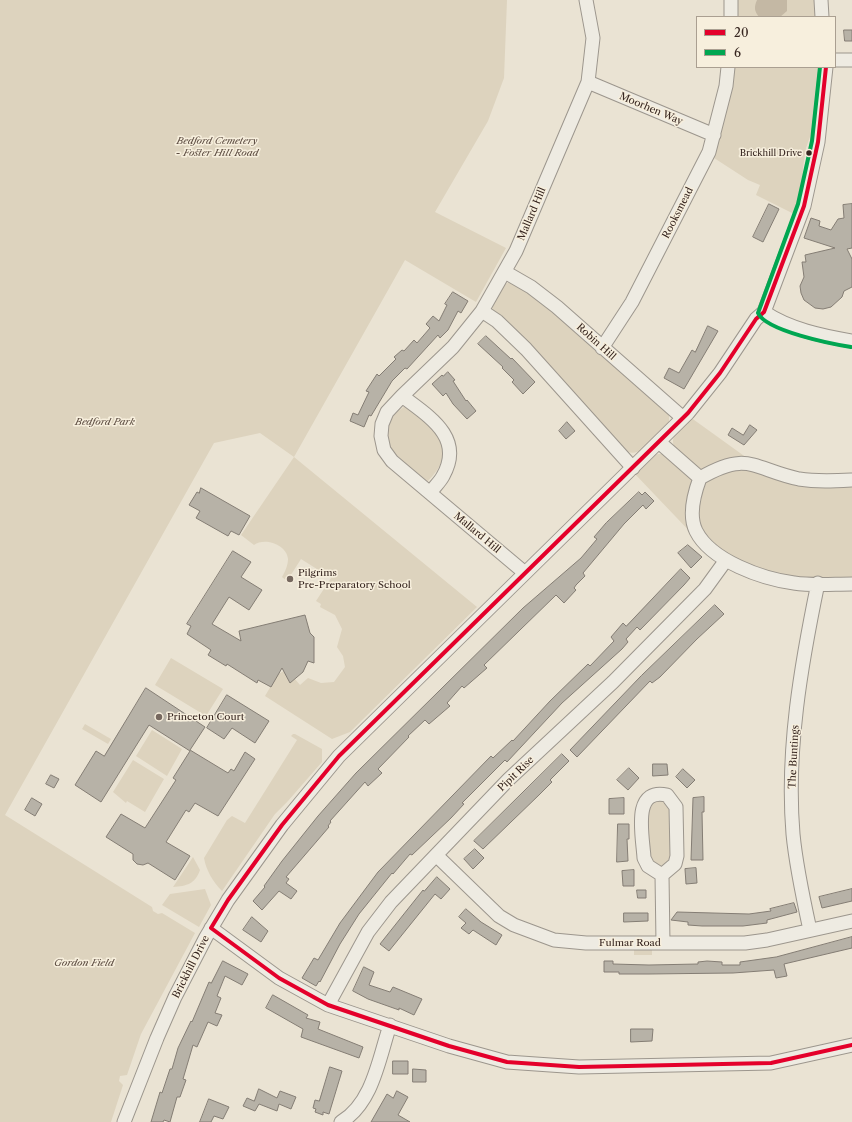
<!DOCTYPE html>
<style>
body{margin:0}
#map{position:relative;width:852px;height:1122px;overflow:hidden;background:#eae3d3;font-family:"Libre Caslon Text",serif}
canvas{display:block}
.legend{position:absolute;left:696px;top:16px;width:140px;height:52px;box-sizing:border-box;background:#f7efdd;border:1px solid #aa9f91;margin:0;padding:5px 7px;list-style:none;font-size:12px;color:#372620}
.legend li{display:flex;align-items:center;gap:8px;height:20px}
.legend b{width:20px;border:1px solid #aa9f91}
</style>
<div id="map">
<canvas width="852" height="1122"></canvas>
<ul class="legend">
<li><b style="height:5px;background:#e4002b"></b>20</li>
<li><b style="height:5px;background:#00a651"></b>6</li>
</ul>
</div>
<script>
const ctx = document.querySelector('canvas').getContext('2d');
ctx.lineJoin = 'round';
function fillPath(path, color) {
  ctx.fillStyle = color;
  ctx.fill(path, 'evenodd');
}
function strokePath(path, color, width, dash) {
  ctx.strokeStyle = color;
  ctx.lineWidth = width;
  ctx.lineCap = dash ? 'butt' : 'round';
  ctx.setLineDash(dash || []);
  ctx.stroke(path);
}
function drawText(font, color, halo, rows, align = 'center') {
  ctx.font = font + ' "Libre Caslon Text",serif';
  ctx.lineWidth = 3;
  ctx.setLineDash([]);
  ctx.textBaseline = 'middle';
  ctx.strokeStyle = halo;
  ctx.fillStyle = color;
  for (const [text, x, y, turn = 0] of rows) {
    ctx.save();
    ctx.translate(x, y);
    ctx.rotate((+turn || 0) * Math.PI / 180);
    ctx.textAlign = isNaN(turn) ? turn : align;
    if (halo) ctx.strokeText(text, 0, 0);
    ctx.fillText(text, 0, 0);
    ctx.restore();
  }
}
const green = new Path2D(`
 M0 0H507L504 78 488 121 435 212 506 248 476 302 405 260 294 457 477 607 350 732 332 739 265 696 278 674 284 671 290 683 295 679 300 685 308 678 321 683 334 682 345 667 343 656 337 647 342 629 335 615 320 607 321 604 316 601 331 578 301 559 287 581 282 577C285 572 288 565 288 559 287 545 265 537 254 545L241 535 294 457 260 433 214 443 5 815 152 907 153 911 158 914 162 913 195 933 141 1034 127 1075 120 1076 119 1081 123 1085 111 1122H0Z
 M735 0H815L817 17H736Z
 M732 67H818L815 123 806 148 803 168 802 191 796 215 756 195 760 185 748 180 711 156Z
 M512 281 535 292 669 413V424C657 436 643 459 625 451L493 311 492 306 503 285Z
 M405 406C413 412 436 427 440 433 450 451 441 468 428 481L417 478 386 447C388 424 385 420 405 406Z
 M690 417 747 458 699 471C689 462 666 450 675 434 678 428 686 422 690 417Z
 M659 454H664L692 479 694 483 696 538 634 473 652 455Z
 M733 466 852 483V580C833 579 813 581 794 578 761 574 685 546 698 502 706 477 709 476 733 466Z
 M171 658 223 689 206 716 155 685Z
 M85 724 111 739 108 744 82 729Z
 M152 730 182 749 167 776 136 756Z
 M293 734H295L322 749V762L288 801 275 814 222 891C213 882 206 870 204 858L227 820 232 816 245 823 297 740 291 736Z
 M133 760 164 779 145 812 127 801 126 803 113 792Z
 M649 799 670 802 671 861 660 868 650 863 647 803Z
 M193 857 200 870C195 884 187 886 173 887Z
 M205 889 211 905 199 927 162 905 170 894Z
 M634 947H652V955H634Z`);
const water = new Path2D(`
 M757 0H787V11L780 17H759C754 11 754 7 757 0Z`);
const building = new Path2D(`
 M844 30H852V41H845Z
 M769 204 779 209 763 242 753 237Z
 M852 204V248L847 249 852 259V287L844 291 842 297 831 307 823 309 815 308 804 300 801 293 800 286 804 277 802 262H806L805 255 835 248 804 238 811 218 820 221 819 226 831 230 838 219 844 218 843 205Z
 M453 292 468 301 461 313 458 311 448 330 440 338 438 335 407 369 405 368 392 381 371 416 369 415 364 427 350 421 353 413 358 415 369 392 366 391 377 374 379 376 396 359 394 357 402 350 404 351 414 340 417 343 430 328 426 324 433 316 439 321 447 305 445 304Z
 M708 326 718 331 684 389 664 378 669 368 679 373 692 350 695 352Z
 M486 336 511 359 512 358 535 382 523 394 512 382 514 380 502 368 503 367 478 344Z
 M448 372 455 380 453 381 466 401 467 400 476 411 467 419 453 404 446 393 443 396 432 384 442 375 443 376Z
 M567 422 575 431 566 439 559 431Z
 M750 425 757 430 744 445 728 435 732 428 743 435Z
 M201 488 250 516 239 535 231 531 228 536 196 518 200 511 189 505 197 492 199 493Z
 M639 492 642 495 645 492 654 501 646 509 643 505 624 524 583 573 585 576 576 585 574 588 576 590 564 603 556 595 484 665 487 668 464 688 462 686 447 703 450 706 429 724 425 720 408 736 409 737 378 769 382 773 368 786 365 782 330 821 331 822 328 826 329 827 286 877 289 879 286 883 297 891 291 899 279 891 262 910 253 901 265 887 264 886 282 861 318 816 356 773 523 608 581 558 597 539 594 537 606 523Z
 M688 545 702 557 691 568 678 553Z
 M233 551 251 562 241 577 262 590 249 610 229 597 212 624 241 641 239 631 305 615 310 633 314 637V663L308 661 303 672 290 683 282 668 271 687 258 680 257 683 227 664 226 666 208 655 211 650 187 634 191 626 187 624Z
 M681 569 690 578 684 585 640 630 637 627 626 639 628 642 622 649 562 703 507 762 505 760 462 803 464 804 451 818 412 855 410 854 393 874 392 873 359 914 340 944 320 982 319 981 316 986 302 978 314 958 318 960 340 923 378 872 491 756 493 758 512 740 513 741 550 701 588 664 590 666 614 641 611 637 623 623 626 626Z
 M715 605 724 614 697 639 660 677 652 683 650 681 577 757 570 750 641 676Z
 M146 688 205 727 190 750 228 773 231 769 234 771 245 752 255 759 218 816 195 803 189 812 186 810 166 842 190 856 175 880 148 863 143 865 137 864 133 860V854L106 837 121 814 145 828 176 780 173 778 190 751 149 725 101 802 75 785 96 751 104 756Z
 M227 695 269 721 255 743 232 728 224 739 207 728Z
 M562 754 569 761 550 780 552 782 539 795 483 849 474 841Z
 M653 764H667L668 775 653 776Z
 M629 768 639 778 628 790 617 780Z
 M683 769 695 780 687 788 676 777Z
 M51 775 59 779 54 788 46 784Z
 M704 797V812H702L703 860H691L693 798Z
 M32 798 42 804 35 816 25 810Z
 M624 798V814H609V799Z
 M618 824H629V839H627L628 861 617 862Z
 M475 849 484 858 473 869 464 859Z
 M696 868 697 883 686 884 685 869Z
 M634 870V886H623L622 871Z
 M437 877 450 889 441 899 435 894 389 951 380 944 423 890 424 891Z
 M852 889V901L822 908 819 897Z
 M637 890H646V898H638Z
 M794 903 797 912 767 920V923L743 926H702L688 925V922L671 920 677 912 749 914 771 911 770 909Z
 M466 909 481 922 502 935 496 945 473 930 469 934 461 928 466 923 459 917Z
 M624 913H648V921L624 922Z
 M252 917 268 931 261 942 243 930Z
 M852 937V948L784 964 787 976 776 978 774 970 733 973 649 974H619V972H604V961H613V964L649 965 698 964V962L707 961 722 962V965H740V962L776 957Z
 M223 961 248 974 242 985 225 976 217 996 221 998 215 1013 222 1015 217 1026 208 1022 197 1047 193 1045 183 1079 186 1080 180 1097H177L170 1122 164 1120 163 1122H151L160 1092 162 1093 170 1069H172L178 1048 191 1021 192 1022 209 982 211 983Z
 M364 967 374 972 369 985 390 992 393 987 422 999 414 1015 399 1008V1010L368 999 353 991Z
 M273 995 308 1015 306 1018 320 1022 318 1029 363 1047 359 1058 301 1037 303 1029 266 1008Z
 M631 1029H653L652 1041 631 1042Z
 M393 1061H408V1074H393Z
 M330 1067 342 1071 329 1114 323 1112V1115L315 1112 316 1109 313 1108 315 1100 319 1101Z
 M413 1069 426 1070V1082H413Z
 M259 1089 277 1098 280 1091 296 1097 291 1109 279 1104 277 1111 259 1104 255 1111 243 1106 247 1098 254 1101Z
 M397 1091 408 1097 398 1115 410 1122H371L387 1094 393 1098Z
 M209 1099 229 1107 223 1119 214 1116 211 1122H200Z`);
const minor = new Path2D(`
 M731 0V17
 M821 0 822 17
 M835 60H852
 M588 82 714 135
 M505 272 531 287 557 307 683 418
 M482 311 497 321 526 349 633 468
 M764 312C789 329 822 336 852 341
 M602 348 632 302 709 152 726 86 728 67
 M402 396C428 416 465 437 443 476 440 482 434 487 430 493
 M659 442 700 478C748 450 753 469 799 479 817 482 834 481 852 480
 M700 478C694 494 688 515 696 531 711 561 763 579 794 583 813 586 833 584 852 584
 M525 573 392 461 384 450 381 436 382 424 387 412 402 396 453 347 482 311 516 251 588 82 593 38 586 0
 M436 855 499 916 514 925 554 940 586 943H745L767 940 852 921
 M662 875 675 864 677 856 676 807 667 795C631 787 643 837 644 858L648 866 662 875 663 943
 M211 928 279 978 328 1005 449 1046 507 1062 579 1067 771 1063 852 1045
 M810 930C803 898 796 866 793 834 786 751 801 665 818 583
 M328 1005 368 932 391 902 509 779 613 682 705 589 726 560
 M124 1122 157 1038 175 997 206 937 228 900 282 825 339 756 688 413 720 373 756 319 764 312 804 206 818 142 826 67
 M341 1122C373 1103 379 1058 390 1025`);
const bus1 = new Path2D(`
 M826 67 818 142 804 206 764 312 756 319 720 373 688 413 339 756 282 825 228 900 211 928 279 978 328 1005 449 1046 507 1062 579 1067 771 1063 852 1045`);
const bus2 = new Path2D(`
 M820 67 812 141 798 204 758 313C766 331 832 344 851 347`);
const markers = [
 [809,153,3.5,"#372620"],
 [290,579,4,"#76685f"],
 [159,717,4,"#76685f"]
];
const busNames = [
 ["Brickhill Drive",802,153]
];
const streetNames = [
 ["Moorhen Way",651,109,23],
 ["Rooksmead",678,213,-63],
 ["Mallard Hill",532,214,-67],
 ["Robin Hill",596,342,42],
 ["Mallard Hill",477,533,40],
 ["The Buntings",794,757,-87],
 ["Pipit Rise",516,774,-44],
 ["Fulmar Road",630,943],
 ["Brickhill Drive",191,967,-63]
];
const parkNames = [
 ["Bedford Cemetery",217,141],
 ["- Foster Hill Road",217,153],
 ["Bedford Park",105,422],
 ["Gordon Field",84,963]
];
const poiNames = [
 ["Pilgrims",298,573],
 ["Pre-Preparatory School",298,585],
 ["Princeton Court",167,717]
];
fillPath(green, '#ddd3be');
fillPath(water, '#c4b8a4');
fillPath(building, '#b7b2a7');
strokePath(building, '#847d74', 1);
strokePath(minor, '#9c968d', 15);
strokePath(minor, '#eeebe2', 13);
strokePath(bus1, '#e4002b', 4);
strokePath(bus2, '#00a651', 4);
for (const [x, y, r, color] of markers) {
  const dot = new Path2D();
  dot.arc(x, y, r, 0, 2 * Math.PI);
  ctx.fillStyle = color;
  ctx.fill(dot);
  strokePath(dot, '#f7efdd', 1.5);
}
drawText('9px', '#372620', '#f7efdd', busNames, 'right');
drawText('10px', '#372620', '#f7efdd', streetNames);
drawText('italic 10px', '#5e4e43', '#f7efdd', parkNames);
drawText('10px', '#372620', '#f7efdd', poiNames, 'left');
</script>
